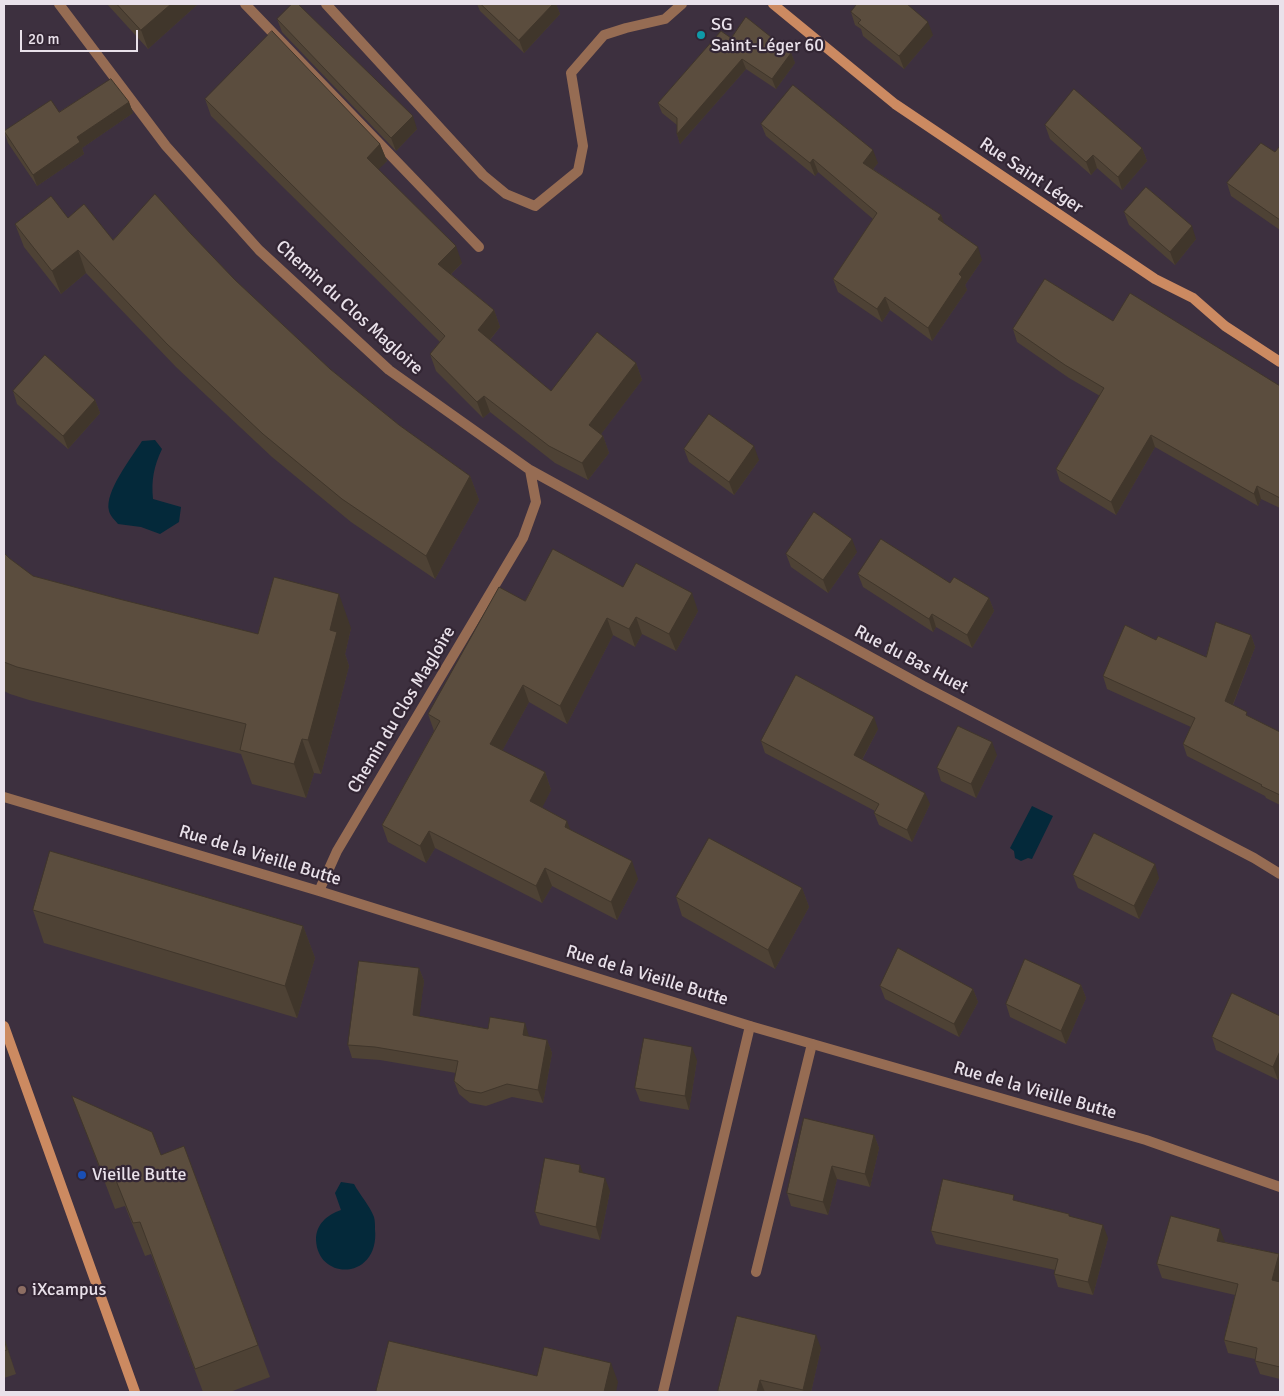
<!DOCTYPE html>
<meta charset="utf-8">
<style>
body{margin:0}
#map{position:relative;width:1284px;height:1396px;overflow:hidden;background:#3d303f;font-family:Signika,sans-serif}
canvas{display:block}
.frame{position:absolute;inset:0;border:5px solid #e9e1ea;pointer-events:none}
.scale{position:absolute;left:20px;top:30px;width:118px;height:22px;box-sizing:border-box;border:2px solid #e9e1ea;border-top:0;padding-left:6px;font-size:15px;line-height:18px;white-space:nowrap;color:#e9e1ea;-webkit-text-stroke:4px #332634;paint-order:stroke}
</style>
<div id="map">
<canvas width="1284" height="1396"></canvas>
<div class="frame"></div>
<div class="scale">20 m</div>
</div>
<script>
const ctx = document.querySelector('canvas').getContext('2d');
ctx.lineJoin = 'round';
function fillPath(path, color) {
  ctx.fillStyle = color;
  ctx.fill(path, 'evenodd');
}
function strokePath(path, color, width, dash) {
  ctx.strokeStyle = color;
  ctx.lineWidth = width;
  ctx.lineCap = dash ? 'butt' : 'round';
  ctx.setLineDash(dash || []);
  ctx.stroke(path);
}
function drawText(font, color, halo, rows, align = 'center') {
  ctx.font = font + ' Signika,sans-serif';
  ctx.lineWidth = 4.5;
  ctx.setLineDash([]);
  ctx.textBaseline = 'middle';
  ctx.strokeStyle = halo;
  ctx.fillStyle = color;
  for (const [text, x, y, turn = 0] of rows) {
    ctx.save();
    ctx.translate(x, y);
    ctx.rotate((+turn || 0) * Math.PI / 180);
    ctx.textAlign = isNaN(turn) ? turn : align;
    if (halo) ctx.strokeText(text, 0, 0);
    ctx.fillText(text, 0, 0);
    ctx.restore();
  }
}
const water = new Path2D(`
 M155 440 162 449C154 466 151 480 153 499L181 507 179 522 160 534 141 527 118 524C115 520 110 516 109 511 104 492 132 457 142 441Z
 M1032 806 1053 816 1032 859 1028 858 1021 861 1015 858 1014 851 1010 848Z
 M341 1182 354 1184C360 1195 370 1206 374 1217 375 1221 375 1225 375 1229 380 1280 318 1282 316 1240 316 1224 327 1215 341 1210L335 1193Z`);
const lane = new Path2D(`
 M245 4 479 247
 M326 4 483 175 506 194 535 206 578 171 583 146 571 73 604 35 626 28 665 19 682 4
 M756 1272 812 1044
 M663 1392 750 1026`);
const street = new Path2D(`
 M59 4 166 146 259 250 389 370 530 470 536 502 523 538 337 851 319 891
 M530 470 923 686 1254 858 1280 874
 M4 797 319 891 750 1026 1146 1140 1280 1187`);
const secondary = new Path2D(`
 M773 4 895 104 1155 279 1193 298 1225 326 1280 362
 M4 1026 135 1392`);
const wall = new Path2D(`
 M107 4H198L148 49Z
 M477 4H556L560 14 524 53 480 11Z
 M851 12 933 35 904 69 863 36 861 29 855 25Z
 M277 19 417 129 396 151 282 32Z
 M731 38 791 53 795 63 776 89 746 69 680 144 677 134V125L662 113 658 103Z
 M205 99 380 144 387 161 378 169 462 263 451 274 494 310 500 327 490 340 551 391 636 363 642 380 601 434 603 436 609 453 588 480 555 463 490 412 483 418 436 371 430 354 440 342 211 116Z
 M129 102 133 113 82 148 84 154 37 186 8 143 4 131 59 112Z
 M761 124 878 163 873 169 941 215 944 224 982 260 965 285 967 290 932 341 890 310 882 322 838 292 833 279 873 219 818 172 815 176 766 136Z
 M1045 125 1142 148 1147 161 1122 190 1097 168 1091 175 1050 139Z
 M1280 148V230L1231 196 1227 183 1275 152Z
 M1124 212 1196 239 1175 265 1129 225Z
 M68 218 113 240 191 234 235 280 330 369 399 425 470 476 479 500 435 579 351 522 272 457 176 367 86 273 61 294 24 247 15 224Z
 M1113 321 1280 386V508L1261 499 1258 506 1155 447 1116 515 1060 481 1056 469 1100 396 1069 378 1017 342 1013 329Z
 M13 391 95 400 100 413 68 449 17 404Z
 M684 449 759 460 734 495 689 462Z
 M857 552 828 593 791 567 786 554Z
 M4 553 9 558 33 576 119 599 258 634 351 628 345 654 349 666 321 774 314 773 306 798 252 784 241 754 29 700 10 694 4 691Z
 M858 574 950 583 989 598 994 611 972 648 936 627 933 632 863 587Z
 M623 587 698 611 676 651 642 634 635 647 613 635 567 724 529 702 502 751 545 772 551 790 542 807 570 830 638 879 617 920 552 886 542 903 435 848 426 863 388 842 382 825 434 731 428 714 525 601Z
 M1251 635 1255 647 1233 705 1248 717 1280 732V805L1266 798 1265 796 1187 756 1183 744 1191 727 1107 689 1103 676 1156 640 1206 657Z
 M878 729 862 760 930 804 912 842 879 825 874 813 875 811 765 753 761 741Z
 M997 755 976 798 941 781 937 768Z
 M1073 875 1159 878 1139 919 1078 888Z
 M802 888 809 907 775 969 682 916 676 897Z
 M33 910 303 926 315 958 297 1018 44 943Z
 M419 968 424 981 419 1016 547 1040 552 1053 543 1103 512 1097 486 1106 470 1103 459 1094 454 1081 456 1073 380 1060 352 1058 348 1045Z
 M1081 985 1086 998 1066 1044 1010 1017 1006 1004Z
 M880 986 973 989 978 1002 959 1037 885 999Z
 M1280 1016 1278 1080 1216 1050 1212 1037Z
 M697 1060 689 1110 640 1101 635 1088Z
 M72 1096 161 1155 258 1345 270 1377 230 1392H203L151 1254 145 1256 125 1206 115 1209Z
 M874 1135 879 1148 870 1187 837 1179 828 1215 791 1206 787 1193Z
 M610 1191 600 1240 540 1225 535 1212Z
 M1017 1201 1070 1217 1108 1238 1093 1295 1058 1287 1054 1274 1055 1270 936 1244 931 1231Z
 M1225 1242 1279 1254 1280 1259V1379L1260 1374 1255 1361V1359L1228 1353 1224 1340 1235 1295 1162 1278 1157 1264Z
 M4 1337 16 1374 4 1378Z
 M821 1348 811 1392H719L718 1391Z`);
const shadedWall = new Path2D(`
 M171 4H198L148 49 141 30Z
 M553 4H556L560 14 524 53 519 40Z
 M928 22 933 35 904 69 899 56Z
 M791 53 795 63 776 89 772 79Z
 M742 59 746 69 680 144 677 134Z
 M129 102 133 113 82 148 84 154 37 186 33 175 77 137Z
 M413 116 417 129 396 151 391 138Z
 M380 144 387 161 373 175 367 158Z
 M1142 148 1147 161 1122 190 1118 177Z
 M873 150 878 163 868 175 863 163Z
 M1093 155 1097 168 1091 175 1086 162Z
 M813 159 818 172 815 176 810 163Z
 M941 215 946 228 938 219Z
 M1192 226 1196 239 1175 265 1170 252Z
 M456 246 462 263 445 280 438 264Z
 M978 247 982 260 965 285 967 290 932 341 928 328 959 274Z
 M78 250 86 273 61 294 52 271Z
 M885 297 890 310 882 322 877 309Z
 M494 310 500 327 484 347 478 330Z
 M636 363 642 380 595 442 589 425Z
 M484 396 490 412 483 418 477 402Z
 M95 400 100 413 68 449 63 436Z
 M1151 435 1155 447 1116 515 1111 502Z
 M603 436 609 453 588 480 582 463Z
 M754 446 759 460 734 495 729 482Z
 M470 476 479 500 435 579 426 556Z
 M1257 486 1261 499 1258 506 1254 494Z
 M852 539 857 552 828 593 823 580Z
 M692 593 698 611 676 651 669 634Z
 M339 594 351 628 345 654 349 666 321 774 308 740 330 630Z
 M989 598 994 611 972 648 967 635Z
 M932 614 936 627 933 632 929 619Z
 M636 617 642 634 635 647 629 629Z
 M607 618 613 635 567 724 560 706Z
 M1251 635 1255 647 1229 714 1225 701Z
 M523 685 529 702 496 762 490 744Z
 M874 717 878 729 858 767 854 755Z
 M302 739 314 773 306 798 294 764Z
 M992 742 997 755 976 798 971 784Z
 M545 772 551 790 537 818 530 801Z
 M925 793 930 804 912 842 907 830Z
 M567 821 574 839 565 827Z
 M429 831 435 848 426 863 420 846Z
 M632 861 638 879 617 920 611 902Z
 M1155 864 1159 878 1139 919 1134 906Z
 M545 868 552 886 542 903 536 886Z
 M802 888 809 907 775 969 768 950Z
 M303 926 315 958 297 1018 285 986Z
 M419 968 424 981 418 1028 413 1015Z
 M1081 985 1086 998 1066 1044 1061 1031Z
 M973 989 978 1002 959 1037 954 1024Z
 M525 1023 529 1036 523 1035Z
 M547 1040 552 1053 543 1103 538 1090Z
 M692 1047 697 1060 689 1110 685 1096Z
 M1280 1051V1075L1278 1080 1273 1067Z
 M874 1135 879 1148 870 1187 865 1174Z
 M580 1165 585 1178 579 1172Z
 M832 1166 837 1179 828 1215 823 1202Z
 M605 1178 610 1191 600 1240 596 1227Z
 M1103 1225 1108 1238 1093 1295 1088 1282Z
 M1220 1229 1225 1242 1217 1241Z
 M1279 1254 1280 1259V1280L1277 1293 1272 1280Z
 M816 1335 821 1348 811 1392H804L803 1390Z
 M4 1337 16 1374 4 1339Z
 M611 1363 618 1382 616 1392H604Z
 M760 1380 765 1392H757Z`);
const building = new Path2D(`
 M117 4H171L141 30Z
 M292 4H298L413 116 391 138 277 19Z
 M481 4H553L519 40Z
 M857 4H907L928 22 899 56 858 23 861 20 851 12Z
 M746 17 791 53 772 79 742 59 677 134V118L658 103 721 31 731 38Z
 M272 31 380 144 367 158 456 246 438 264 494 310 478 330 551 391 597 332 636 363 589 425 603 436 582 463 549 446 484 396 477 402 430 354 445 336 205 99Z
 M111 79 129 102 77 137 80 142 33 175 4 131 51 100 59 112Z
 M793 85 873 150 863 163 941 215 938 219 978 247 959 274 962 277 928 328 885 297 877 309 833 279 877 213 813 159 810 163 761 124Z
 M1074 89 1142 148 1118 177 1093 155 1086 162 1045 125Z
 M1261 143 1275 152 1279 147 1280 148V220L1227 183Z
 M1146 187 1192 226 1170 252 1124 212Z
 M155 194 191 234 235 280 330 369 399 425 470 476 426 556 342 499 263 434 167 344 78 250 52 271 15 224 51 196 68 218 84 204 113 240Z
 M1045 279 1113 321 1130 293 1280 386V498L1257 486 1254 494 1151 435 1111 502 1056 469 1104 388 1065 365 1013 329Z
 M45 355 95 400 63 436 13 391Z
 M709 414 754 446 729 482 684 449Z
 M814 512 852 539 823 580 786 554Z
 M881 539 950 583 954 577 989 598 967 635 932 614 929 619 858 574Z
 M553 549 623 587 636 563 692 593 669 634 636 617 629 629 607 618 560 706 523 685 490 744 545 772 530 801 567 821 565 827 632 861 611 902 545 868 536 886 429 831 420 846 382 825 440 721 428 714 499 587 525 601Z
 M4 553 9 558 33 576 119 599 258 634 274 577 339 594 330 630 337 632 308 740 302 739 294 764 240 750 246 724 17 667 4 662Z
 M1216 622 1251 635 1225 701 1247 712 1246 715 1280 732V795L1261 786 1262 785 1183 744 1195 718 1103 676 1125 625 1156 640 1158 636 1206 657Z
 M796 675 874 717 854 755 925 793 907 830 874 813 879 804 761 741Z
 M958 726 992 742 971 784 937 768Z
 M1094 833 1155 864 1134 906 1073 875Z
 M709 838 802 888 768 950 676 897Z
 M50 851 303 926 285 986 33 910Z
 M898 948 973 989 954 1024 880 986Z
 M1025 959 1081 985 1061 1031 1006 1004Z
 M359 961 419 968 413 1015 488 1029 490 1017 525 1023 523 1035 547 1040 538 1090 507 1084 481 1093 465 1090 454 1081 458 1061 375 1047 348 1045Z
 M1232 993 1280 1016V1051L1273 1067 1212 1037Z
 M644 1038 692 1047 685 1096 635 1088Z
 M72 1096 152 1132 161 1155 184 1146 258 1345 195 1369 140 1222 133 1223 113 1173 104 1177Z
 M804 1118 874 1135 865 1174 832 1166 823 1202 787 1193Z
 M545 1158 580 1165 579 1172 605 1178 596 1227 535 1212Z
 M943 1179 1014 1195 1013 1200 1069 1214V1216L1103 1225 1088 1282 1054 1274 1058 1259 931 1231Z
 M1171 1216 1220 1229 1217 1241 1279 1254 1272 1280 1280 1282V1367L1255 1361 1257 1348 1224 1340 1238 1284 1157 1264Z
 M737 1316 816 1335 803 1390 760 1380 757 1392H724L718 1391Z
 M4 1339 7 1350 4 1351Z
 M389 1341 537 1376 544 1347 611 1363 604 1392H376Z`);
const markers = [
 [701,35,5,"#0f9aa8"],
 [82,1175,5,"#1a4fb4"],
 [22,1290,5,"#8d6e63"]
];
const poiNames = [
 ["SG",711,25],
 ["Saint-Léger 60",711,46],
 ["Vieille Butte",92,1175],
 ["iXcampus",32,1290]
];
const streetNames = [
 ["Rue Saint Léger",1031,176,34],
 ["Chemin du Clos Magloire",349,308,42],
 ["Rue du Bas Huet",911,660,28],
 ["Chemin du Clos Magloire",402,710,-59],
 ["Rue de la Vieille Butte",260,856,17],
 ["Rue de la Vieille Butte",647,976,17],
 ["Rue de la Vieille Butte",1035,1091,16]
];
fillPath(water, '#04293a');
strokePath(lane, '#966c53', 10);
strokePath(street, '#966c53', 10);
strokePath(secondary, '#cc8a61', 10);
fillPath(wall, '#4e4235');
fillPath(shadedWall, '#40362b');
fillPath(building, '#5b4d3e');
strokePath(building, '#40362b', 1);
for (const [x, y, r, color] of markers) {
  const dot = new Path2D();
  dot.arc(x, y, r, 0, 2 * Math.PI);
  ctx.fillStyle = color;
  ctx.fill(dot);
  strokePath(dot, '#332634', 2);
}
drawText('18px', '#e9e1ea', '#332634', poiNames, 'left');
drawText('18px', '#e9e1ea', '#332634', streetNames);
</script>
